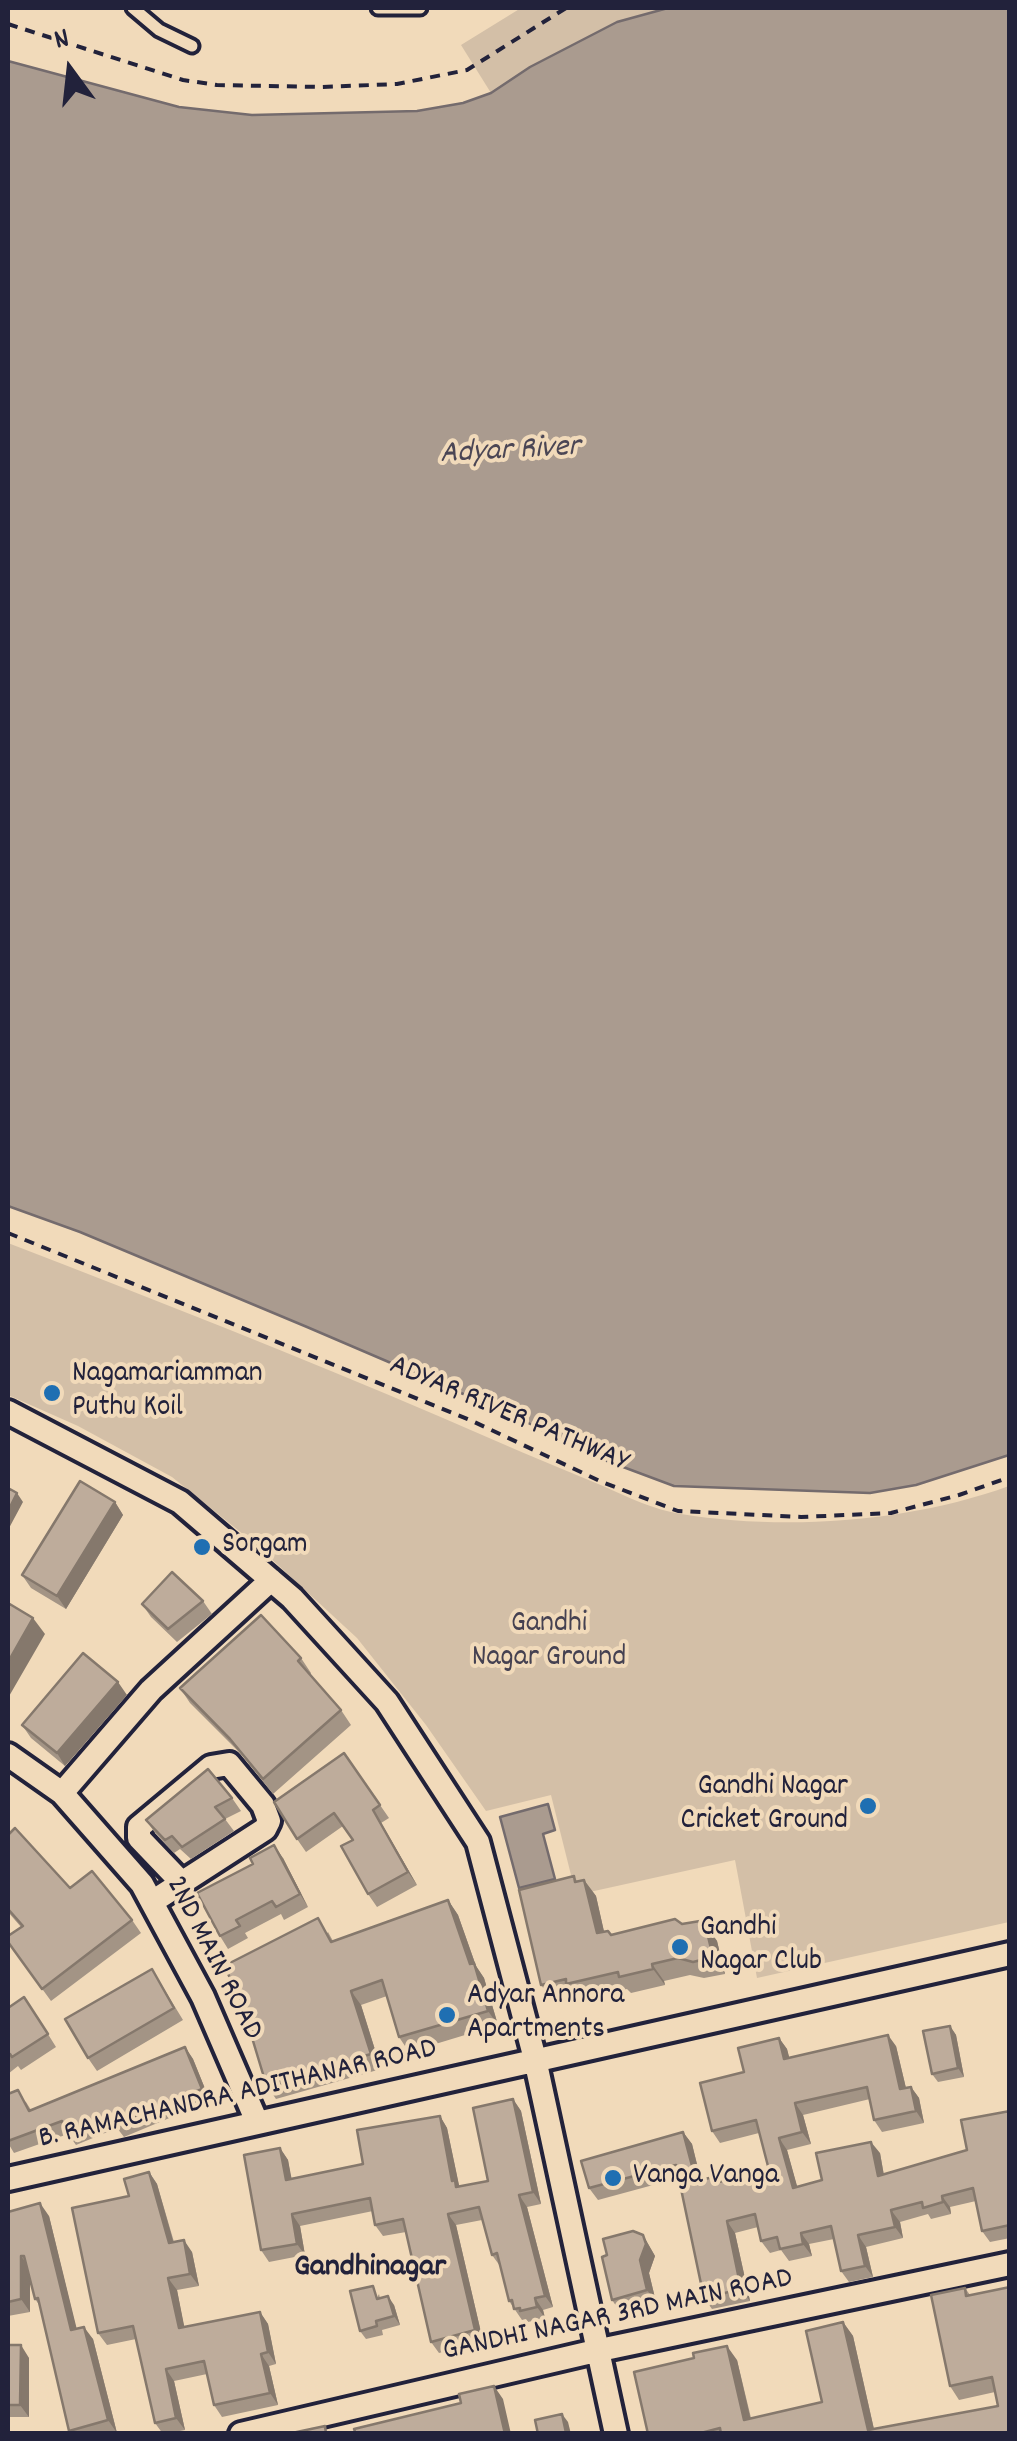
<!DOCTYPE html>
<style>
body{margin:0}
#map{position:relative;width:1017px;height:2441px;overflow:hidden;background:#f1daba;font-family:Dekko,sans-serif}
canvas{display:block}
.frame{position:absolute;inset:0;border:10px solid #22223b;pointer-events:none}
.north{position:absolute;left:20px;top:20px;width:100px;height:100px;-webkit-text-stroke:8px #f1daba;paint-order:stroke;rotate:345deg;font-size:28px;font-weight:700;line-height:40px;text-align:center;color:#22223b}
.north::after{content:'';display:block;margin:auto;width:35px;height:45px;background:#22223b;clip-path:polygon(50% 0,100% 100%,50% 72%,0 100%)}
</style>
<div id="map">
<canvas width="1017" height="2441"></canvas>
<div class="frame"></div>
<div class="north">N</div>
</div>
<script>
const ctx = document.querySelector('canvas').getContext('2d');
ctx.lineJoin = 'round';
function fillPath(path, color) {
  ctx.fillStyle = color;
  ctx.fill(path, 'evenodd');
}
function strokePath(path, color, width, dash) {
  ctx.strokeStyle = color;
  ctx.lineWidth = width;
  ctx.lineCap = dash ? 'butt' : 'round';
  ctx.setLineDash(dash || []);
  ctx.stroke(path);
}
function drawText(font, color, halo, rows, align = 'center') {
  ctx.font = font + ' Dekko,sans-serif';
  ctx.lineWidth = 8;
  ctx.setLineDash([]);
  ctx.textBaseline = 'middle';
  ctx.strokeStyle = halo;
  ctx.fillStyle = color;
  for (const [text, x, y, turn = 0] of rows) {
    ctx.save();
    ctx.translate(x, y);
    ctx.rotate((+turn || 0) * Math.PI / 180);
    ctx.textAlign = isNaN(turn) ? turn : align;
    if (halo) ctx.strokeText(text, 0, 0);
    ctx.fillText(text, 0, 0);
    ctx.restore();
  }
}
const green = new Path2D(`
 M521 8H668C601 27 549 55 491 93L461 45Z
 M8 1243C153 1299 299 1356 443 1418 496 1441 549 1464 603 1486 628 1497 654 1510 681 1514 786 1531 910 1522 1009 1486V1922L757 1978 735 1860 576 1895 551 1795 486 1811 426 1725 357 1638 254 1543 172 1477 78 1426 8 1395Z`);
const water = new Path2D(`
 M668 8H1009V1455L916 1485 870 1493 674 1486 583 1452 517 1417 307 1327 80 1232 8 1206V61L179 107 252 115 417 111 463 103 491 93 530 67 617 22Z
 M548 1804 555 1830 543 1834 555 1879 519 1888 500 1817Z`);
const path = new Path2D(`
 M8 24 183 80 217 85 322 87 397 84 467 70 566 8
 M8 1233 470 1420 602 1482 678 1511 801 1517 891 1513 959 1495 1010 1477`);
const lane = new Path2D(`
 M133 8 159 30 192 46
 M378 8H420`);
const street = new Path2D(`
 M8 1412 180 1502 292 1598 387 1702 478 1842 535 2059 616 2434
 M8 1755 62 1793 142 1884 203 1997 257 2122
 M62 1793 151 1690 271 1580
 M152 1902 265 1829 269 1821 263 1805 229 1764 211 1767 139 1827V1838L182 1883
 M8 2179 1010 1954
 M241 2434 600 2350 1010 2264`);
const wall = new Path2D(`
 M115 1502 123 1515 66 1609 31 1588 22 1575Z
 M203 1601 212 1614 177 1642 151 1617 142 1604Z
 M301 1658 311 1673 310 1675 341 1710 351 1725 273 1794 241 1754 190 1703 180 1688Z
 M127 1695 65 1766 31 1738 22 1725Z
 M344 1753 389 1818 381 1823 417 1885 377 1907 368 1894 353 1840 343 1826 306 1852 297 1839Z
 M232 1798 241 1811 225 1819 234 1831 191 1859 180 1849 174 1853 155 1833 146 1820Z
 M8 1835 70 1888 132 1920 141 1933 51 2001 8 1942 21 1927 8 1912Z
 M283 1858 308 1907 284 1920 281 1914 245 1933 248 1938 228 1949 220 1936Z
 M574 1876 577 1881 584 1880 596 1896 604 1932 611 1935 682 1924H705L717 1941 725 1974 704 1978 690 1975 664 1981 665 1985 631 1993 627 1989 578 2000 575 1996 553 2001 541 1985Z
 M448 1900 458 1915 476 1966 484 1978 498 2025 409 2052 399 2037 387 1996 361 2005 381 2069 276 2099 266 2084 256 2029 328 1932 333 1941Z
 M152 1969 183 2020 97 2071 88 2058Z
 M8 2008 33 2010 56 2047 21 2070 18 2066 8 2074Z
 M950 2026 956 2035 964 2077 938 2082 932 2074Z
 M779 2038 787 2049 789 2058 896 2046 906 2088 911 2087 919 2098 924 2123 882 2132 874 2120 870 2099 803 2115 811 2144 787 2150 797 2187 822 2180 880 2153 884 2175 967 2150 1010 2111V2238L990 2242 982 2231 976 2201 950 2207 951 2214 931 2219 928 2214 900 2222 903 2238 866 2247 873 2277 849 2282 841 2271 834 2239 809 2244 812 2256 789 2261 781 2250 770 2253 761 2241 758 2227 735 2233 750 2301 712 2309 704 2298 679 2178 598 2200 589 2188 683 2132 692 2144 701 2180 718 2176 721 2181 769 2170 759 2133 720 2143 712 2131 744 2072Z
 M185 2047 193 2059 210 2101 124 2137 117 2128 76 2145 68 2134 14 2153 8 2143V2094L26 2102 31 2110Z
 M513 2099 521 2111 541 2204 527 2207 553 2307 543 2310 545 2318 528 2322 526 2319 522 2320 509 2301 500 2266 492 2255 482 2220 456 2225 483 2341 439 2353 431 2342 406 2232 383 2236 375 2225 373 2211 300 2226 305 2255 269 2262 261 2250 280 2148 288 2160 291 2179 363 2164 440 2116 447 2128 459 2186 488 2181Z
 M149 2172 157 2184 174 2242 192 2252 199 2286 177 2290 184 2327 260 2312 268 2324 276 2364 269 2366 278 2405 222 2417 214 2405 207 2374 174 2381 185 2430 163 2434 155 2423 136 2339 107 2345 98 2333 129 2196Z
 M8 2212 49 2216 76 2328 93 2339 117 2433 71 2434 69 2431 40 2306 35 2299 30 2277V2312L8 2316Z
 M643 2235 655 2256 649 2273 656 2302 621 2313 612 2300 607 2255Z
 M965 2288 970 2295 1010 2434H648L737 2360 751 2418 822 2402 843 2322 853 2336 874 2429 998 2406 995 2392 959 2400 950 2386Z
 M379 2294 380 2298 394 2305 400 2325 382 2330 383 2335 366 2339 360 2331Z
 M8 2345 29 2358V2417H8Z`);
const shadedWall = new Path2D(`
 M17 1493 23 1502 8 1530V1511Z
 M115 1502 123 1515 66 1609 57 1596Z
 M33 1618 45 1634 8 1698V1662Z
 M118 1682 127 1695 65 1766 57 1753Z
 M373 1810 381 1823 417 1885 408 1872Z
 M274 1845 283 1858 308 1907 300 1894Z
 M584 1880 596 1896 608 1949 597 1933Z
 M448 1900 458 1915 476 1966 484 1978 498 2025 488 2011Z
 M705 1924 717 1941 725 1974 713 1957Z
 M652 1964 664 1981 665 1985 653 1969Z
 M351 1991 361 2005 381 2069 371 2054Z
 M950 2026 956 2035 964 2077 958 2068Z
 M888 2035 896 2046 909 2101 900 2089Z
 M779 2038 787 2049 793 2071 784 2059Z
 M185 2047 193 2059 210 2101 202 2089Z
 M911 2087 919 2098 924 2123 916 2111Z
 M513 2099 521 2111 541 2204 533 2192Z
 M795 2103 803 2115 811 2144 802 2132Z
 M440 2116 447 2128 459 2185 463 2191 464 2198 452 2181Z
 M683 2132 692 2144 704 2193 696 2181Z
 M779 2138 787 2150 801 2200 793 2188Z
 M871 2142 880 2153 886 2188 878 2176Z
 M280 2148 288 2160 294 2191 286 2180Z
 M149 2172 157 2184 177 2255 169 2243Z
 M519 2195 527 2207 553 2307 545 2296Z
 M942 2196 950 2207 951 2214 943 2202Z
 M40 2203 49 2216 80 2342 71 2330Z
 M891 2210 900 2222 903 2238 895 2227Z
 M292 2214 300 2226 305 2255 297 2244Z
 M448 2214 456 2225 483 2341 475 2330Z
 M727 2221 735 2233 750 2301 741 2289Z
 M801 2233 809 2244 812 2256 803 2244Z
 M643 2235 655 2256 649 2273 656 2302 647 2290 640 2260Z
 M858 2235 866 2247 873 2277 865 2266Z
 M184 2240 192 2252 199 2286 190 2274Z
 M21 2256 30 2269V2312L21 2299Z
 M168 2278 177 2290 187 2340 179 2328Z
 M388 2296 394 2305 400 2325 394 2316Z
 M535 2298 543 2310 545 2318 537 2307Z
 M260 2312 268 2324 276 2364 268 2352Z
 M843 2322 853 2336 875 2434 868 2430Z
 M84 2327 93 2339 117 2433 108 2420Z
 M21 2345 29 2358V2417L20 2405Z
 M727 2346 737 2360 754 2434 744 2420Z
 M261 2354 269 2366 278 2405 270 2393Z
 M166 2369 174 2381 185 2430 176 2418Z
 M494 2386 503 2399 511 2434H505Z
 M562 2414 568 2422 571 2434 566 2433Z`);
const building = new Path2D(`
 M80 1481 115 1502 57 1596 22 1575Z
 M8 1488 17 1493 8 1511Z
 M172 1572 203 1601 168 1629 142 1604Z
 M8 1603 33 1618 8 1662Z
 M261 1615 301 1658 298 1661 341 1710 263 1779 230 1739 180 1688Z
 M83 1653 118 1682 57 1753 22 1725Z
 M344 1753 380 1805 373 1810 408 1872 368 1894 341 1846 353 1840 334 1813 297 1839 274 1802Z
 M208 1769 232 1798 215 1807 225 1819 182 1847 172 1836 165 1840 146 1820Z
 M15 1828 70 1888 92 1871 132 1920 42 1989 8 1942V1936L23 1926 8 1909V1835Z
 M274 1845 300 1894 276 1907 272 1901 236 1920 240 1926 220 1936 197 1893 253 1864 250 1858Z
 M574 1876 575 1882 584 1880 597 1933 608 1931 611 1935 675 1919 682 1924 700 1921 705 1924 713 1957 693 1962 678 1958 652 1964 653 1969 619 1977 618 1972 566 1984V1979L541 1985 519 1890Z
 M448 1900 470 1964 474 1963 488 2011 399 2037 382 1980 351 1991 371 2054 266 2084 250 2031 256 2029 224 1966 318 1918 331 1942Z
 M152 1969 174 2008 88 2058 65 2019Z
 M24 1997 48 2034 12 2057 10 2054 8 2055V2008Z
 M950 2026 958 2068 932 2074 923 2031Z
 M888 2035 900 2089 911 2087 916 2111 874 2120 867 2087 795 2103 802 2132 779 2138 793 2188 822 2180 816 2153 871 2142 878 2176 967 2150 961 2120 1010 2111V2225L982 2231 973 2188 942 2196 943 2202 923 2208 922 2202 891 2210 895 2227 858 2235 865 2266 841 2271 831 2226 801 2233 803 2244 780 2249 777 2237 761 2241 755 2214 727 2221 741 2289 704 2298 676 2165 589 2188 581 2161 683 2132 696 2181 718 2176 719 2182 769 2170 756 2120 712 2131 700 2083 744 2072 738 2048 779 2038 784 2059Z
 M185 2047 202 2089 115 2125 111 2115 67 2133 62 2121 8 2141V2094L18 2090 29 2111Z
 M513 2099 533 2192 519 2195 545 2296 535 2298 537 2307 520 2311V2308L514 2309 512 2300 509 2301 497 2253 492 2255 479 2207 448 2214 475 2330 431 2342 403 2219 375 2225 370 2198 292 2214 297 2244 261 2250 244 2155 280 2148 286 2180 363 2164 357 2130 440 2116 452 2181 455 2180 456 2187 488 2181 473 2108Z
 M149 2172 169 2243 184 2240 190 2274 168 2278 179 2328 260 2312 268 2352 261 2354 270 2393 214 2405 204 2361 166 2369 176 2418 155 2423 133 2326 98 2333 72 2208 129 2196 124 2179Z
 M40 2203 71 2330 84 2327 108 2420 69 2431 38 2298 35 2299 24 2256H21V2299L8 2302V2212Z
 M633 2231 643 2235 646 2244 640 2260 647 2290 612 2300 602 2257 607 2255 603 2239Z
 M373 2286 377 2299 388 2296 394 2316 376 2321 377 2326 360 2331 350 2291Z
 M1010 2287V2434H721L720 2428 697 2434H648L634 2372 694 2358 693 2353 727 2346 744 2420 822 2402 806 2331 843 2322 868 2430 998 2406 992 2377 950 2386 931 2295 965 2288 966 2296Z
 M8 2345H21L20 2405H8Z
 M494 2386 505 2434H356L354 2429 461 2403 459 2394Z
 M562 2414 566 2433 538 2434 535 2420Z
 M325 2426 326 2434H292V2433Z`);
const markers = [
 [52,1393,10,"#1f6fb2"],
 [202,1547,10,"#1f6fb2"],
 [868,1806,10,"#1f6fb2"],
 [680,1947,10,"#1f6fb2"],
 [447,2015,10,"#1f6fb2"],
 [613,2178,10,"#1f6fb2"]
];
const poiNames = [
 ["Nagamariamman",72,1376],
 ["Puthu Koil",72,1410],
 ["Sorgam",222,1547],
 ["Gandhi Nagar",848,1789,"right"],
 ["Cricket Ground",848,1823,"right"],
 ["Gandhi",700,1930],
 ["Nagar Club",700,1964],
 ["Adyar Annora",467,1998],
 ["Apartments",467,2032],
 ["Vanga Vanga",633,2178]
];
const streetNames = [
 ["ADYAR RIVER PATHWAY",508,1416,23],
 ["2ND MAIN ROAD",212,1959,63],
 ["B. RAMACHANDRA ADITHANAR ROAD",238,2096,-13],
 ["GANDHI NAGAR 3RD MAIN ROAD",618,2317,-12]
];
const parkNames = [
 ["Gandhi",549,1626],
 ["Nagar Ground",549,1660]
];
const waterNames = [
 ["Adyar River",510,453,-3]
];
const neighbourhoodNames = [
 ["Gandhinagar",370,2270]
];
fillPath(green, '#d3bfa7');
fillPath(water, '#aa9b8f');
strokePath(water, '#746b6d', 2.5);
strokePath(lane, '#22223b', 19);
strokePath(street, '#22223b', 30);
strokePath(path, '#22223b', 4, [10, 8]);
strokePath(lane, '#f1daba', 11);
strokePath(street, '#f1daba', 22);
fillPath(wall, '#a39485');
fillPath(shadedWall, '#85786c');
fillPath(building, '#beac9b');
strokePath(building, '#85786c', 2.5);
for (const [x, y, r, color] of markers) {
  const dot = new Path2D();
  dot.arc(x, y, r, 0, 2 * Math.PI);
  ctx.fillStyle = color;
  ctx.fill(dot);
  strokePath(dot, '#f1daba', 4);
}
drawText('30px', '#22223b', '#f1daba', poiNames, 'left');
drawText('30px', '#22223b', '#f1daba', streetNames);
drawText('30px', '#454151', '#f1daba', parkNames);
drawText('italic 32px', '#4b4654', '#f1daba', waterNames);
drawText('bold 32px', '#22223b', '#f1daba', neighbourhoodNames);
</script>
